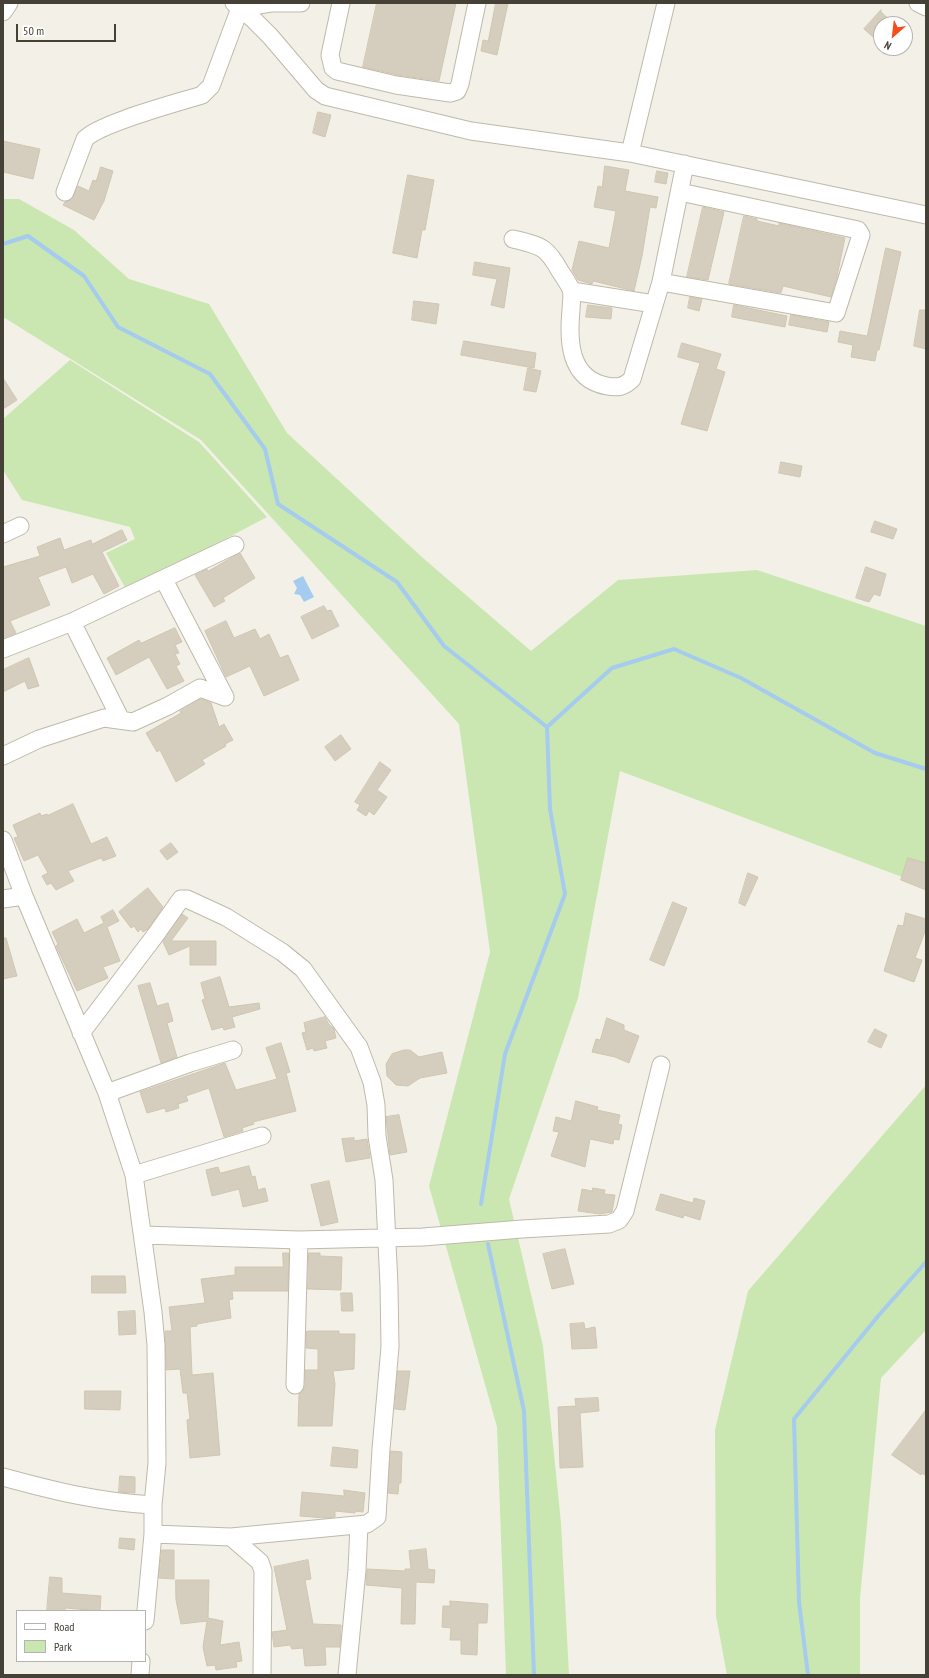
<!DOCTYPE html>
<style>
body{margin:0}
#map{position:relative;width:929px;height:1678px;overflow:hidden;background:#f3f1e7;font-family:"PT Sans Narrow",sans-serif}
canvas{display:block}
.frame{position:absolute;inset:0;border:4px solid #464136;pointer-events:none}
.legend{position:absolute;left:16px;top:1610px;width:130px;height:52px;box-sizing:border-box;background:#fff;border:1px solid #b5b3af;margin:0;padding:5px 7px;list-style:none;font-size:12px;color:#464136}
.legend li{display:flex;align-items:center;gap:8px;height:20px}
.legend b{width:20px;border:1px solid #b5b3af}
.north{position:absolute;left:873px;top:16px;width:40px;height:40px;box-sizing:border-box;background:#fff;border:1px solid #b5b3af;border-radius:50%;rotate:208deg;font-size:11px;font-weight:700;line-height:16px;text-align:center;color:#464136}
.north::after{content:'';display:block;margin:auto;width:14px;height:18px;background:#f54e1d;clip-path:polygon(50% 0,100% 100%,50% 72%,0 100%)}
.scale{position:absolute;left:16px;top:24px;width:100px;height:18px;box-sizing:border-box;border:2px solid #464136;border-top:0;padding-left:5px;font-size:12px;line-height:14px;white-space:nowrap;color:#464136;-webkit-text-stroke:3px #fff;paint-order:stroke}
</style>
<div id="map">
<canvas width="929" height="1678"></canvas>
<div class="frame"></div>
<ul class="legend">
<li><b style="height:5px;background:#fff"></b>Road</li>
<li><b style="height:11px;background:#cae7b1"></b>Park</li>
</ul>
<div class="north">N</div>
<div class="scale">50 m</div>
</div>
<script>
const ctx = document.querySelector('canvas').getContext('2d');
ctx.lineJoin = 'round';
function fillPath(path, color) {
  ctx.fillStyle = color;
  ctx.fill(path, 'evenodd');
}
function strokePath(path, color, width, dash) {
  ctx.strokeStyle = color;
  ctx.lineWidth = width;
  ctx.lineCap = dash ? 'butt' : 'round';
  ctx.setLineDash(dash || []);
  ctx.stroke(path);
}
const green = new Path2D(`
 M3 199H19L74 230 129 279 209 304 287 433 423 558 531 651 618 580 757 570 926 626V886L620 771 578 998 509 1199 543 1346 561 1523 569 1675H506L497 1427 429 1186 490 952 459 724 201 440 3 317Z
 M70 360 199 442 267 517 127 591 106 553 135 539 130 527 22 500 3 470V419Z
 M926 1085V1330L881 1378 860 1598V1675H727L716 1616 715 1430 748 1291Z`);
const water = new Path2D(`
 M303 576 314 597 304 602 300 595 294 594 297 588 293 581Z`);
const stream = new Path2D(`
 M3 244 28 236 84 276 118 327 210 374 265 449 278 504 397 582 444 646 547 727 612 668 674 649 741 678 875 753 926 769
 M481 1204 505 1054 565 894 550 809 547 727
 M488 1244 524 1411 534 1675
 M808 1675 799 1602 794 1419 879 1315 926 1262`);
const building = new Path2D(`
 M377 3H456L439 81 398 75 363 67Z
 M496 3H508L497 55 481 51 483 40 488 41Z
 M881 10V12L894 24H881V44L864 29Z
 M318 112 331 115 325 137 313 133Z
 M3 141 40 149 33 179 3 172Z
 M605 166 629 170 625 191 658 197 656 208 650 207 642 256 634 291 593 281 592 284 578 280 572 270 579 241 609 248 616 211 594 207 598 186 602 187Z
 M101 167 113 171 104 201 94 220 63 205 65 202 72 199 78 186 89 191 93 180 96 181Z
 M657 171 668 173 666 184 655 182Z
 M408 175 434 180 425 230H422L417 258 393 253Z
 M703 207 724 212 708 280 687 277Z
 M744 216 757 219V221L779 226V223L845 238 837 276 831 297 783 286 781 293 729 284Z
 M886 248 901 252 879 350H877L875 361 851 357 853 345 838 342 840 331 867 336Z
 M475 262 510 268 504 308 491 305 497 279 473 275Z
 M690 297 702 299 699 311 688 308Z
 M414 301 439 304 436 324 412 320Z
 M588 305 612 308 611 319 586 317Z
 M734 305 787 316 785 327 732 317Z
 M920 310H926V349L914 346Z
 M791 315 829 322 827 332 789 325Z
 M464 341 536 353 534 368 461 355Z
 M682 343 721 354 716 369 725 372 707 431 681 424 700 363 678 357Z
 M528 368 541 371 536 392 524 390Z
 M3 378 17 400 3 409Z
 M781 462 802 466 800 477 779 473Z
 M875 521 897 529 893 539 871 532Z
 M122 530 127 540 102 552 119 586 104 594 93 574 72 583 66 567 38 577 50 605 10 621 16 633 3 638V567L40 556 37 547 60 538 64 550 91 540 92 544Z
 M240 553 255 578 223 598 225 601 214 607 195 575 207 569 208 571Z
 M866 567 886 574 880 596 874 594 869 602 856 598Z
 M324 606 327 611 331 610 339 626 312 639 301 617Z
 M226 621 234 638 255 629 260 639 269 634 280 658 288 655 299 680 264 696 250 666 226 677 205 631Z
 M175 628 182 642 175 645 179 653 175 654 180 664 176 666 184 681 167 689 149 657 116 675 107 658 139 640 141 643Z
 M29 658 39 686 28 689 25 681 3 692V670Z
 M201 699 211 703 219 727 224 724 233 740 225 744 226 746 202 760 205 764 176 782 160 750 157 752 146 733 181 713 180 711Z
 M341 735 351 749 335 761 325 747Z
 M380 762 391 770 377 790 387 797 374 815 369 811 366 816 357 810 360 805 355 802Z
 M73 804 91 844 107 837 116 856 103 861 101 858 68 871 74 881 56 890 51 883 47 885 42 876 48 873 38 855 24 861 14 838 18 837 13 825 40 813 41 816 47 814 48 815Z
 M171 843 178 852 167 860 160 851Z
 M908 858 926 863V890L901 880Z
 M748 873 758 877 745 906 739 903Z
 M148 888 163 907 148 929 143 932 141 929 138 932 134 926 131 928 119 912Z
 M673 902 687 908 664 966 650 960Z
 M113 910 119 921 107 927 120 961 103 967 108 978 77 991 58 950 56 946 58 944 52 932 77 919 84 933 104 923 101 917Z
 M906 913 926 919V929L915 958 922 960 914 982 884 971 898 925 903 926Z
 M182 914 188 918 171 941H216V965H190V946L169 955 163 942Z
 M3 938H6L17 976 3 979Z
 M220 977 229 1007 259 1003 260 1009 232 1017 235 1027 224 1030 223 1027 212 1030 202 1000 205 999 201 983Z
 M150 983 157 1006 168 1003 173 1021 167 1023 177 1057 161 1063 138 986Z
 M325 1017 330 1026H331L334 1029 336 1038 325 1041 327 1048 314 1051 313 1048 307 1050 302 1033 306 1032 304 1023Z
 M607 1018 624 1025V1030L639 1036 629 1063 615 1057 592 1052 596 1039 600 1040Z
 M875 1029 887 1035 881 1048 868 1042Z
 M281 1043 290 1072 286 1073 296 1111 253 1122 254 1124 242 1128 243 1131 224 1137 209 1088 186 1096 188 1101 178 1104 179 1108 166 1112 165 1108 147 1113 140 1092 225 1063 236 1090 277 1079 266 1048Z
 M404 1050H410L419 1057 442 1052 447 1073 420 1078 408 1086 396 1085 387 1076 386 1064 392 1054Z
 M576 1101 598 1107 597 1110 620 1115 618 1124 622 1125 619 1140 614 1139 613 1144 590 1139 585 1167 551 1156 559 1132 553 1131 556 1117 571 1121Z
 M399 1115 407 1152 390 1155 386 1117Z
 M354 1138V1141L367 1139 370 1158 346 1162 342 1139Z
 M249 1166 252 1177 255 1176 258 1190 265 1188 268 1201 243 1207 239 1189 212 1196 206 1170 218 1167 220 1173Z
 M329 1181 338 1222 321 1226 311 1185Z
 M593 1188 605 1190 604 1194 615 1195 612 1212 600 1214 578 1211 582 1189 592 1191Z
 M661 1194 693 1203 694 1198 705 1201 700 1220 684 1215 683 1218 656 1210Z
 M565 1249 574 1284 552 1289 543 1254Z
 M283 1253H289L288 1291H232L233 1299 229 1300 231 1318 197 1324V1326L190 1327 192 1375 213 1373 220 1455 190 1458 187 1420 190 1419 187 1393H183L180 1369 166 1370 165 1331H172L169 1307 205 1303 201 1279 235 1275V1267H283Z
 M309 1253H320V1256L342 1257 341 1290 308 1289Z
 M92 1276H125L126 1293H92Z
 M341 1293H352L353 1311H342Z
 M135 1311 136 1334 119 1335 118 1312Z
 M584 1323 585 1329 595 1327 597 1348 572 1349 570 1324Z
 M309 1331H339V1334H355L354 1369 333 1371 335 1384 332 1426H298L299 1394 303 1391 305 1386V1370H318V1349L306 1348V1332Z
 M398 1371H410L405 1410 395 1409Z
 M85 1391H121L120 1410 85 1409Z
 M598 1398 599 1411 580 1413 583 1467 560 1468 558 1407 576 1406 575 1399Z
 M926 1410V1476L922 1473 921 1475 892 1455Z
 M333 1447 358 1450 357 1468 331 1466Z
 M391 1451 402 1452 401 1483H399L398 1494 388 1493Z
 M120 1476 135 1477V1493L119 1492Z
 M344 1490 365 1493 363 1512 355 1511V1513L335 1511V1517L325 1518 300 1516 302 1492 344 1496Z
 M120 1538 135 1539 134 1550 119 1548Z
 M426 1549 428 1569 435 1570 434 1583 416 1582 415 1624H401L402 1588 366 1585 367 1569 405 1571V1569H411L409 1551Z
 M162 1550H174V1579L159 1578Z
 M308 1560 311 1579 305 1580 313 1624 341 1625 340 1647H325L326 1665 305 1666 303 1648 292 1649 290 1645 274 1647 272 1632 287 1630 274 1567Z
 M50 1577 62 1578V1593L101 1596 100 1611 65 1608V1611H47Z
 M176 1580H209L208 1618 223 1621 220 1645 239 1642 242 1661 236 1662 237 1667 216 1670 215 1665 207 1666 203 1647 207 1621 181 1624 176 1600Z
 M450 1601 488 1604 487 1623H478L477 1655 461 1654V1640H450L451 1628 442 1627 443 1606H450Z`);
const minor = new Path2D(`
 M234 3 253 19 270 36 316 90 325 96 471 131 630 153 926 215
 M341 3 330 55 333 68 337 71 396 85 450 93 457 91 460 84 477 3
 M918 3 926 7
 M3 12 9 3
 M630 153 666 3
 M65 192 85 139C100 123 177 103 202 95L211 86 240 8 271 3H301
 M513 239C541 246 546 246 560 271 564 277 568 283 571 289 573 295 571 304 571 310 568 341 569 379 607 386 618 388 624 387 632 379L661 282 685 164
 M661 282 836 313 861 235 858 230 680 192
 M572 291 654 304
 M3 534 20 526
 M164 580 225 697
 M72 622 121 720
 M3 649 72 622 235 545
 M3 756 39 739 104 718 133 722 168 706 200 688 225 697
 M3 840 24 896 107 1093 134 1175 153 1312 156 1345 157 1463 153 1505V1534L145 1621
 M3 899 24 896
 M81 1033 154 937 181 899H187L226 917 282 952 303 969 359 1047 372 1082 376 1105 377 1136 384 1180 389 1285 390 1347 381 1449 377 1517 367 1524 231 1537 153 1534
 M107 1093 190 1063 233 1050
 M134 1175 262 1136
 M143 1235 299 1240 423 1237 522 1229 609 1224 619 1220 625 1211 661 1065
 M295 1385 299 1240
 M3 1477C54 1491 99 1502 153 1505
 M231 1537 260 1562 263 1571 262 1675
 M140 1675 141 1661
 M347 1675 357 1570 359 1525`);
fillPath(green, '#cae7b1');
fillPath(water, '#a5cbef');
strokePath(stream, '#a5cbef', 4);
fillPath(building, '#d5cdbd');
strokePath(building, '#cfc6b0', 1);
strokePath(minor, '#bfb9aa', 19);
strokePath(minor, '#fff', 17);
</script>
